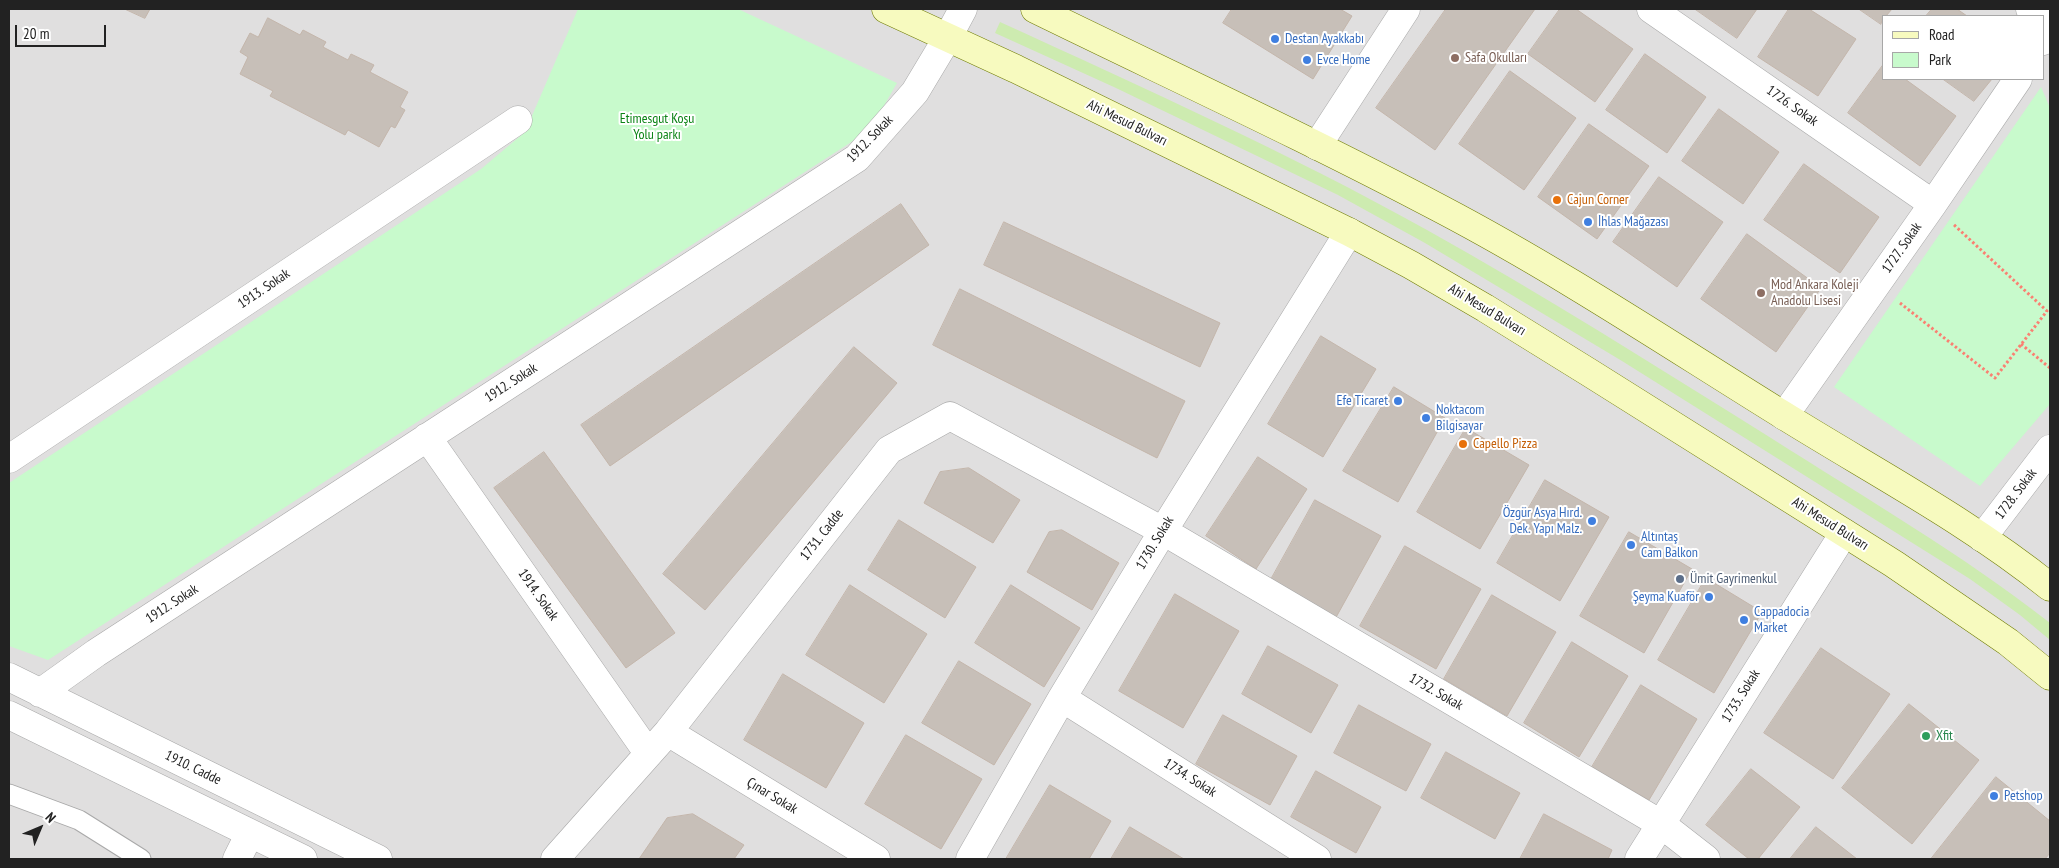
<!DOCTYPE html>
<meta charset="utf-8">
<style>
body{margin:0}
#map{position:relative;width:2059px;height:868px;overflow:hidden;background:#f2efe9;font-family:"PT Sans Narrow",sans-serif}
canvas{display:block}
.frame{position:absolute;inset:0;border:10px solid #222;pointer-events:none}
.legend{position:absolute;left:1882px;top:15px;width:162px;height:65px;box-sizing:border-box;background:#fff;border:1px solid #a7a7a7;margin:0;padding:6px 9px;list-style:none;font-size:15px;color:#222}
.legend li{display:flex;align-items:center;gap:10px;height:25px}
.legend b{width:25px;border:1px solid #a7a7a7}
.north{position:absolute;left:15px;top:803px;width:50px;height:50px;-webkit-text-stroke:4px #fff;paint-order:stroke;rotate:45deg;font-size:14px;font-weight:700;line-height:20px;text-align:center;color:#222}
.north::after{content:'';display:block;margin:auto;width:18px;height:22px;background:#222;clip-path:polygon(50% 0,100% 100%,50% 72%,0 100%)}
.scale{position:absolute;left:15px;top:25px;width:91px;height:22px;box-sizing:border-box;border:2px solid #222;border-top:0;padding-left:6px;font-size:15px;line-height:18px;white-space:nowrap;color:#222;-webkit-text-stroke:4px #fff;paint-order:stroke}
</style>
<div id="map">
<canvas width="2059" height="868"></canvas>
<div class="frame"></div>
<ul class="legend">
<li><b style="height:6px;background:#f7fabf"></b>Road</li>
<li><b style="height:14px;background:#c8facc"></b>Park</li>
</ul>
<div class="north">N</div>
<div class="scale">20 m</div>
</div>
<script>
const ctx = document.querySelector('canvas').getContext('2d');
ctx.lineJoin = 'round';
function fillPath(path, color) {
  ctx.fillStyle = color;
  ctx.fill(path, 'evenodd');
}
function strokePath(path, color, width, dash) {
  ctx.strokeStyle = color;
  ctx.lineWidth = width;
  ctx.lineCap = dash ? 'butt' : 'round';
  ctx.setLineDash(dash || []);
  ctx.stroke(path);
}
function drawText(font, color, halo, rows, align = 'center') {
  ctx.font = font + ' "PT Sans Narrow",sans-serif';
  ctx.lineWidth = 4;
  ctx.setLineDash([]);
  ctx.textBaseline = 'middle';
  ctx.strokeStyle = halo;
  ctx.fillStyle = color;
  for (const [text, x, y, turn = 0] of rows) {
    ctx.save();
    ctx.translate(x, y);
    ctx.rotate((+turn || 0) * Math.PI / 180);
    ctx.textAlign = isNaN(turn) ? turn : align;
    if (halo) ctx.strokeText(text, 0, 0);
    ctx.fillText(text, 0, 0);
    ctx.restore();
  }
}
const residential = new Path2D(`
 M9 9H2050V859H9ZM1883 16H2043V79H1883Z`);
const grass = new Path2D(`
 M1000 22C1144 88 1289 153 1427 230 1544 295 1657 367 1771 438 1865 498 1962 554 2050 623V640L2020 615 1970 579 1622 361 1425 243 1338 195 1116 88 995 33Z`);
const park = new Path2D(`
 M578 9H738L897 83 870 130 48 660 9 646V483L481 169 525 132Z
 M2041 87 2050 108V404L1980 486 1834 387Z`);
const building = new Path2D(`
 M125 9H150L145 18Z
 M1232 9H1340L1352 16 1313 79 1223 23Z
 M1446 9H1535L1435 150 1376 108Z
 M1560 9H1576L1633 49 1595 102 1528 54Z
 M1695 9H1757L1737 38Z
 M1789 9H1809L1856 39 1818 96 1758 57Z
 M1859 9H1892L1886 16H1883L1881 24Z
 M1932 9H1957L1967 16H1926Z
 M268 18 300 35 303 30 326 42 323 47 348 60 351 54 374 65 370 72 408 92 400 107 405 110 395 128 391 126 379 147 348 130 345 135 270 96 273 91 240 74 248 57 240 52 250 33 258 37Z
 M1645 54 1706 97 1667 153 1606 110Z
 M1883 65V79H1905L1956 116 1920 166 1848 113Z
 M1510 71 1576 118 1524 190 1459 144Z
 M1943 79H1992L1974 101Z
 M1719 109 1779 152 1743 204 1682 161Z
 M1589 124 1649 166 1597 239 1538 197Z
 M1804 164 1879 217 1840 273 1764 220Z
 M1659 177 1723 222 1677 287 1613 242Z
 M901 204 929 245 610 466 581 425Z
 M1004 222 1220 323 1200 367 984 265Z
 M1747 234 1821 288 1776 352 1701 299Z
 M960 289 1185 401 1157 458 933 345Z
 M1321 336 1376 369 1323 457 1268 424Z
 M854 347 897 383 705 610 663 574Z
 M1394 387 1445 418 1398 502 1343 471Z
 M1466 428 1529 465 1480 549 1417 512Z
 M544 452 675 633 626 668 494 488Z
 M1258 457 1307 489 1256 569 1206 536Z
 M969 468 1020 500 993 543 924 503 940 472Z
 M1545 480 1609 517 1560 601 1497 563Z
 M1315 500 1381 536 1334 621 1268 585Z
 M899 520 976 567 945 618 868 570Z
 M1062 530 1119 563 1092 610 1027 572 1049 532Z
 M1629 532 1692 569 1644 653 1580 616Z
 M1405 546 1481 589 1436 669 1360 626Z
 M1706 578 1762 612 1714 693 1658 660Z
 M850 585 927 634 884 703 806 655Z
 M1011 585 1080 628 1044 687 975 643Z
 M1175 594 1239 631 1183 728 1119 691Z
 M1492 595 1556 632 1507 716 1444 679Z
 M1572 642 1628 676 1579 757 1524 723Z
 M1268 646 1338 685 1311 733 1242 694Z
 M1821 648 1890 694 1833 779 1764 733Z
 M959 661 1031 704 994 765 922 723Z
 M783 674 864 723 826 788 744 740Z
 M1641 685 1697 719 1649 800 1592 767Z
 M1909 704 1979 760 1912 844 1842 788Z
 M1359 705 1431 744 1406 791 1334 753Z
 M1223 715 1297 756 1270 805 1196 764Z
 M906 735 982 779 941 849 865 804Z
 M1446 752 1520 793 1495 839 1421 798Z
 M1751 769 1800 807 1758 859H1749L1706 825Z
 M1316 771 1381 807 1356 853 1291 817Z
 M1996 777 2050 821V853L2045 859H1931Z
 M1050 785 1111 821 1089 859H1006Z
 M693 814 744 845 734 859H639L667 818Z
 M1544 814 1612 850 1608 859H1520Z
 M1130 827 1184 859H1111Z
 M1816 827 1857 859H1790Z`);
const path = new Path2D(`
 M1900 303 1995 378 2047 311 1953 224
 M2021 344 2050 368`);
const service = new Path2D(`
 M9 794 79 820 141 859`);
const minor = new Path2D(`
 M1651 9 1933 204
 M2030 9 2039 16
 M2043 41 2050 30
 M1784 416 1933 204 2018 79
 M427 437 648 753
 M9 459 518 120
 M1982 538 2050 449
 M9 677 378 859
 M40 693 96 653 857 158 915 92 948 37
 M1062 698 1317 859
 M9 715 303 859
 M668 732 876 859
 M237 859 250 833
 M555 859 668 732 889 450 950 416 1163 531 1661 824 1706 859
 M970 859 1062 698 1163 531 1349 232
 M1639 859 1844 533`);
const tertiary = new Path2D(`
 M948 37 963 9
 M1317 146 1406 9`);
const secondary = new Path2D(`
 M886 9 1016 69 1349 232 1411 265 1485 308 1590 373 1894 564 2008 642 2050 676
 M1035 9C1170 75 1307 138 1441 209 1559 271 1670 345 1783 415 1873 471 1968 521 2050 587`);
const markers = [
 [1275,39,5,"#3f7fe0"],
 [1455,58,5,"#8d6e63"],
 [1307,60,5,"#3f7fe0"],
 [1557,200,5,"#e8710a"],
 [1588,222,5,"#3f7fe0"],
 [1761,293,5,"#8d6e63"],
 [1398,401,5,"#3f7fe0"],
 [1426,418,5,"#3f7fe0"],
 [1463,444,5,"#e8710a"],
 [1592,521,5,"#3f7fe0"],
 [1631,545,5,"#3f7fe0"],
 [1680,579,5,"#5c6f8a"],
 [1709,597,5,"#3f7fe0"],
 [1744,620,5,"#3f7fe0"],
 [1926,736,5,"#2e9e5b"],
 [1994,796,5,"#3f7fe0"]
];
const shopNames = [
 ["Destan Ayakkabı",1285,39],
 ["Evce Home",1317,60],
 ["İhlas Mağazası",1598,222],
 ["Efe Ticaret",1388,401,"right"],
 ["Noktacom",1436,410],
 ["Bilgisayar",1436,426],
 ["Özgür Asya Hırd.",1582,513,"right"],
 ["Dek. Yapı Malz.",1582,529,"right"],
 ["Altıntaş",1641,537],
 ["Cam Balkon",1641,553],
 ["Şeyma Kuaför",1699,597,"right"],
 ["Cappadocia",1754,612],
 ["Market",1754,628],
 ["Petshop",2004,796]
];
const educationNames = [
 ["Safa Okulları",1465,58],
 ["Mod Ankara Koleji",1771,285],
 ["Anadolu Lisesi",1771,301]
];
const streetNames = [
 ["1726. Sokak",1792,106,35],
 ["Ahi Mesud Bulvarı",1127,123,26],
 ["1912. Sokak",870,139,-46],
 ["1727. Sokak",1902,248,-55],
 ["1913. Sokak",264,289,-34],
 ["Ahi Mesud Bulvarı",1487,310,31],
 ["1912. Sokak",511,383,-33],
 ["1728. Sokak",2016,494,-53],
 ["Ahi Mesud Bulvarı",1830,524,32],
 ["1731. Cadde",822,535,-52],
 ["1730. Sokak",1155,543,-59],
 ["1914. Sokak",538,595,55],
 ["1912. Sokak",172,604,-33],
 ["1732. Sokak",1436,692,30],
 ["1733. Sokak",1741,696,-58],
 ["1910. Cadde",193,768,26],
 ["1734. Sokak",1190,778,32],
 ["Çınar Sokak",772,796,31]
];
const parkNames = [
 ["Etimesgut Koşu",657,119],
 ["Yolu parkı",657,135]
];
const foodNames = [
 ["Cajun Corner",1567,200],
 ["Capello Pizza",1473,444]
];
const serviceNames = [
 ["Ümit Gayrimenkul",1690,579]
];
const leisureNames = [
 ["Xfit",1936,736]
];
fillPath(residential, '#e0dfdf');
fillPath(grass, '#cdebb0');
fillPath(park, '#c8facc');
fillPath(building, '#c7bfb8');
strokePath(building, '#c4b6ab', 1);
strokePath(service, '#a9a9a9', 21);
strokePath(minor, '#a9a9a9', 29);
strokePath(tertiary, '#a9a9a9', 29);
strokePath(secondary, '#707d05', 29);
strokePath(path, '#fa8072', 3, [2.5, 2.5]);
strokePath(service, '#fff', 19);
strokePath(minor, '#fff', 28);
strokePath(tertiary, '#fff', 28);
strokePath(secondary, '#f7fabf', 28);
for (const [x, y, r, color] of markers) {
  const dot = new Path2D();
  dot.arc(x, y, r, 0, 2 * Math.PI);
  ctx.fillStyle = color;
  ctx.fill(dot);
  strokePath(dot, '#fff', 2);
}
drawText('14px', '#366cbe', '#fff', shopNames, 'left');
drawText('14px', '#785e54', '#fff', educationNames, 'left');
drawText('14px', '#222', '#fff', streetNames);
drawText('14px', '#0c8416', '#fff', parkNames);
drawText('14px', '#c56008', '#fff', foodNames, 'left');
drawText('14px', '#4e5e75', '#fff', serviceNames, 'left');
drawText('14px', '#27864d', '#fff', leisureNames, 'left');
</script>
